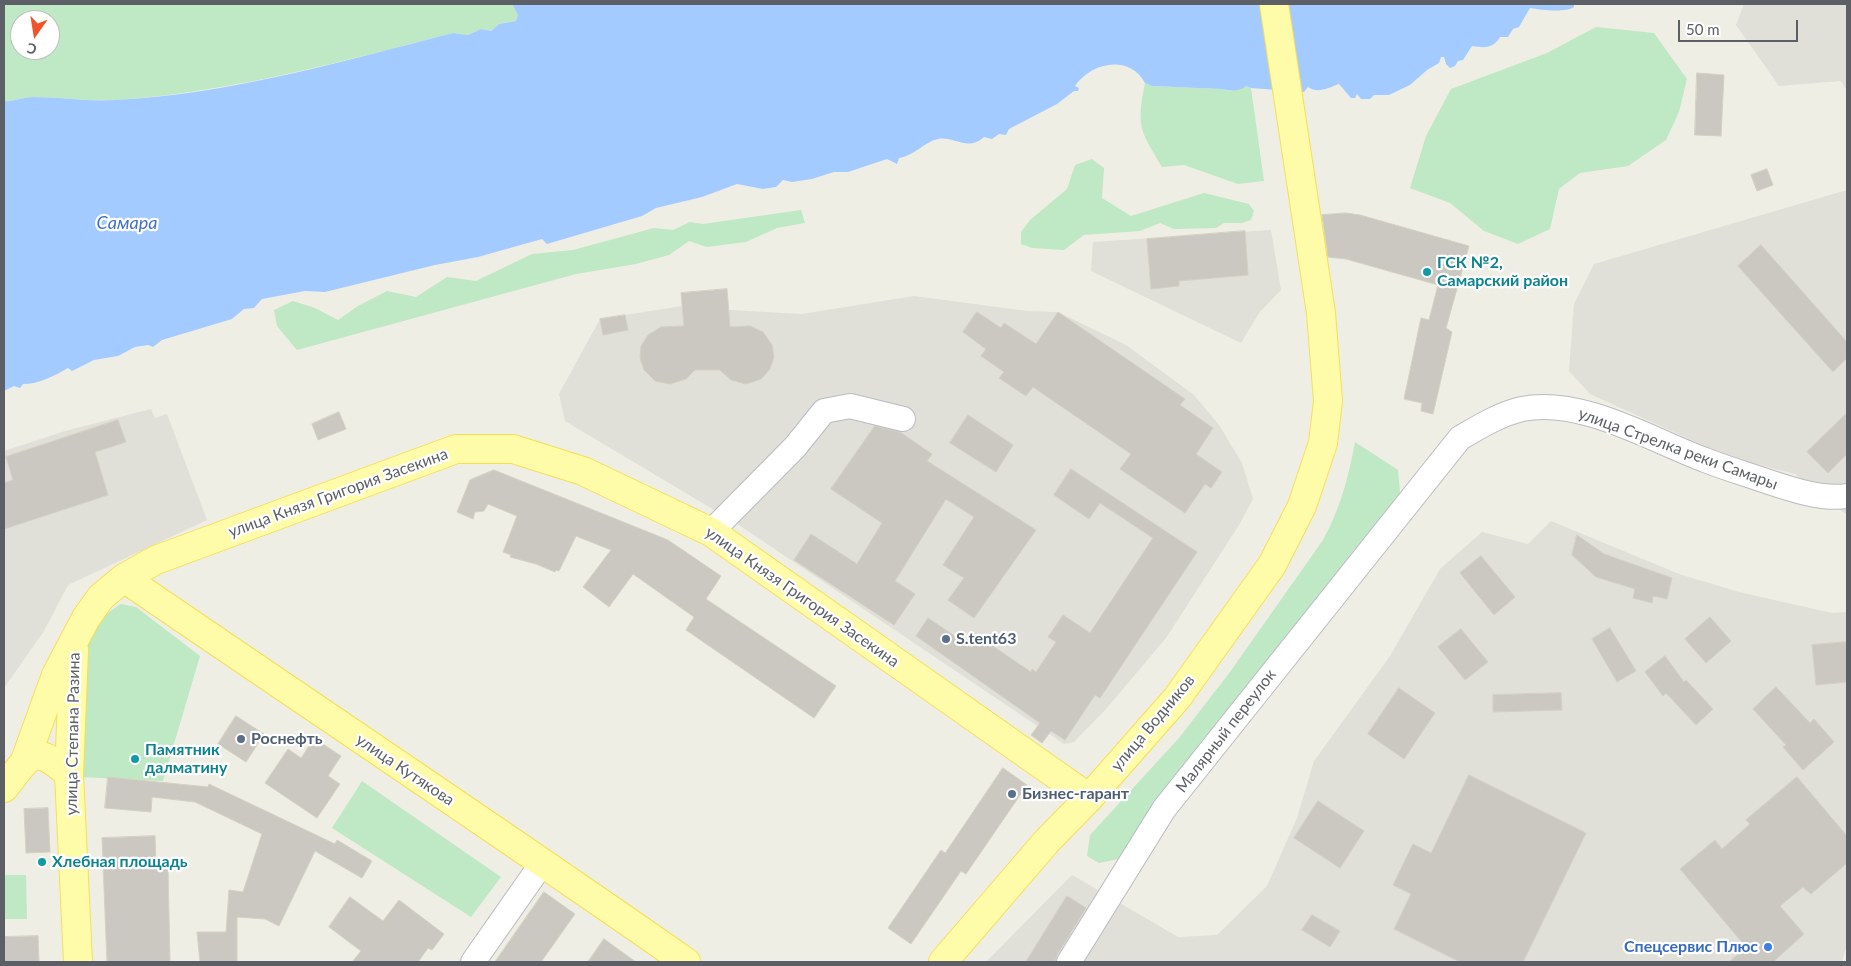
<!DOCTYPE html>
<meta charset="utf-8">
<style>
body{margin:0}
#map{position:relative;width:1851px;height:966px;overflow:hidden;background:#efeee4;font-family:Lato,sans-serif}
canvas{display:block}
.frame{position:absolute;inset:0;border:5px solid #5c5f65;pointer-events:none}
.north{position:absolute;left:10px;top:10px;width:50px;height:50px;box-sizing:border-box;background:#fff;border:1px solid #bebfc1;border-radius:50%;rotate:193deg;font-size:14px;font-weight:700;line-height:20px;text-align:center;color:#5c5f65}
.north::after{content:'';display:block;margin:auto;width:18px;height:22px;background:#f15228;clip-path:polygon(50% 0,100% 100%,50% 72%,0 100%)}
.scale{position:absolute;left:1678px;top:20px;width:120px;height:22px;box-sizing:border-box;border:2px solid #5c5f65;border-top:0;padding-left:6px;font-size:15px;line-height:18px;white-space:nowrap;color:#5c5f65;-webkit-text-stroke:4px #fff;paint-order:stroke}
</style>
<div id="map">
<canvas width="1851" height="966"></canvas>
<div class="frame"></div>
<div class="north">С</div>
<div class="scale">50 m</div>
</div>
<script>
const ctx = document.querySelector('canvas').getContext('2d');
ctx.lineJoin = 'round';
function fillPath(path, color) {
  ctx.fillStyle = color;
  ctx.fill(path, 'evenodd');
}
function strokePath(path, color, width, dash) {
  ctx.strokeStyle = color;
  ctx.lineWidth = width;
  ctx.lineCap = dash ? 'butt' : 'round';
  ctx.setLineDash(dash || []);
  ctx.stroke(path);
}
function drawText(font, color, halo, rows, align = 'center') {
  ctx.font = font + ' Lato,sans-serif';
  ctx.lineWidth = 4.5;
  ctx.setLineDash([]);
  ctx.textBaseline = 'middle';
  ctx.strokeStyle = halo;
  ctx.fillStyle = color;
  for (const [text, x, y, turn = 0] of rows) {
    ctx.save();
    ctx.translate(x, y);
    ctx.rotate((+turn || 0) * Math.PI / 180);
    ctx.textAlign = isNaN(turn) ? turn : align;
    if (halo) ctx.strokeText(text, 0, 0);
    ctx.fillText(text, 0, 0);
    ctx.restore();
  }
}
const industrial = new Path2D(`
 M1744 4H1847V91L1841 81 1779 86 1736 25Z
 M1847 190V515L1795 474 1729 457 1590 394 1569 371 1574 304 1594 264Z
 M1271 230 1281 290 1259 313 1241 343 1091 271 1093 242Z
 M914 296 1027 311 1058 312 1126 345 1194 395 1219 425 1242 463 1253 499 1239 525 1166 638 1106 709 1074 742 1064 744 736 523 565 421 559 394 600 319 682 306 684 320 729 316V310L802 314Z
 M151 409 155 418 167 414 207 520 68 585 44 631 4 688V451L65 431Z
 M1551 521 1679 574 1739 592 1832 613 1847 612V944L1842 962H986L1072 875 1178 937 1217 935 1267 886 1297 818 1314 761 1390 656 1440 569 1482 532 1528 544Z`);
const green = new Path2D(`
 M4 4H512L518 15 516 21 499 24 491 31 481 29 468 35 453 33C343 61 232 92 117 100 90 102 61 97 34 97 23 97 14 102 4 101ZM20 20H50V50H20Z
 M1596 27 1654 33 1687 79 1679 112 1666 140 1628 166 1580 173 1559 189 1550 229 1518 244 1484 231 1450 203 1410 188 1426 136 1451 89 1547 53Z
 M1145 83 1152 86 1221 89 1231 91 1246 86 1251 88 1264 181 1238 184 1184 165 1162 167C1140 130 1136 127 1145 83Z
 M1092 159 1104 168 1102 198 1131 216 1204 193 1249 204 1254 211 1251 220 1242 223H1224L1216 228 1174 229 1160 223 1140 231 1084 235 1064 250 1032 248 1021 244V232L1030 220 1067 189 1075 165Z
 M801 210 805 223 777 228 746 242 707 247 689 241 669 255 636 264 576 274 297 350 277 326 274 310 293 301 315 308 338 320 358 306 387 291 416 297 447 277 476 281 532 254 573 250 654 228 673 230 690 222 703 224Z
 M1355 442 1398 470 1401 504 1123 858 1099 863 1087 856 1090 835 1179 738 1230 672 1323 540C1340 509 1349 476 1355 442Z
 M121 604 136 607 200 656 163 781 80 777C81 749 79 653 91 633 99 619 108 612 121 604Z
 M362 781 501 877 471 917 332 828Z
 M4 875H26L27 919H4Z`);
const water = new Path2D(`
 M512 4H1561L1574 5V7C1566 13 1540 10 1530 8L1519 27 1513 29 1508 37H1500C1493 49 1484 48 1472 46L1463 60 1458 61 1455 66 1450 68 1446 64 1444 57H1441L1439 63 1427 70 1410 85 1389 95H1374L1370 99H1361L1357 94 1355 98H1351L1339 84C1328 88 1318 94 1308 87L1304 92 1251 88 1246 86C1238 92 1231 91 1221 89L1152 86 1145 83C1130 54 1091 62 1075 86L1079 88 1078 91H1074L1057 104 1009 129 1006 135 999 134 992 139 984 137C968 152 954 136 938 139 924 142 914 156 899 158L897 164 887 159 848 172H834L812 179 792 182 783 180 776 187 763 189 737 184 702 197 656 208 642 216 547 244 542 239 478 257 435 265 325 292 305 291 262 299 254 308 244 309 232 319 162 340 153 347 148 345 135 347 118 356 94 360 72 371 68 368C54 376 39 384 23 384L20 388 14 386 4 391V101C14 102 23 97 33 97 61 97 89 102 116 100 231 94 343 61 453 33L468 35 481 29 491 31 499 24 516 21 518 15Z`);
const building = new Path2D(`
 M1697 73 1724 75 1721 136 1695 135Z
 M1767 169 1773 185 1757 191 1751 175Z
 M1346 213 1360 215 1469 246 1446 328 1452 332 1433 414 1421 411 1422 403 1404 399 1421 318 1429 320 1438 285 1346 259 1328 257 1322 215Z
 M1245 231 1248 275 1179 281V286L1151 289 1147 239Z
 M1761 245 1847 342V358L1833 372 1738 266Z
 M727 289 730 327 750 326 763 332 772 345 774 357 770 369 761 379 746 384 731 380 720 370H695L686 379 670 384 655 381 644 370 640 358 641 346 648 335 661 327 684 326 681 293Z
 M977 312 1001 328 1004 323 1036 344 1058 312 1185 399 1180 405 1213 428 1196 454 1222 472 1211 488 1205 484 1185 513 1120 469 1131 454 1033 387 1026 396 999 378 1004 372 981 356 986 349 963 332Z
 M625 315 628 330 603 335 600 319Z
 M339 412 346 429 318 440 312 424Z
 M1847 413V454L1828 473 1807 452Z
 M968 415 1013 445 996 472 950 443Z
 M118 420 126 442 95 452 108 495 4 529V483L13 480 6 457Z
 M875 426 900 432 932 454 927 461 1036 530 974 618 948 600 964 578 943 565 974 517 946 499 895 581 915 594 894 625 794 560 811 534 857 564 882 523 831 489Z
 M1071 469 1197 552 1100 698 1095 695 1065 740 1051 731 1042 743 1031 735 1040 723 916 636 928 618 971 647 978 636 1031 672 1032 669 1036 672 1056 642 1048 637 1063 615 1090 633 1153 538 1100 503 1089 519 1054 495Z
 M494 470 668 540 721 576 706 599 836 686 814 718 686 630 694 617 633 574 609 607 583 587 611 550 576 536 559 571 556 570 555 572 536 564 510 557 511 555 503 552 517 516 488 504 484 511 475 512 473 519 457 512 470 480Z
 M1577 535 1604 554 1672 578 1667 599 1653 596 1652 603 1633 598 1635 589 1596 577 1572 555Z
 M1481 556 1515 597 1494 615 1460 573Z
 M1710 617 1731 641 1706 663 1685 639Z
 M1610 628 1636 671 1617 682 1592 639Z
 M1461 629 1488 662 1465 680 1438 647Z
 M1847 642V682L1816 685 1812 645Z
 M1665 656 1684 682 1686 680 1713 709 1696 725 1666 693 1663 696 1645 672Z
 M1776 687 1810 723 1814 719 1834 742 1803 770 1783 747 1786 745 1753 709Z
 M1399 688 1435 713 1404 759 1368 734Z
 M1561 693 1562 710 1493 712V695Z
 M236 716 264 734 246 762 218 744Z
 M314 738 341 756 328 776 340 784 317 818 265 783 288 749 301 758Z
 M1003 768 1027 785 966 874 961 871 911 944 888 928 941 850 945 853Z
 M1469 775 1586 833 1523 962H1460L1394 929 1411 894 1393 885 1413 844 1431 853Z
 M108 777 208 787 209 784 335 844 337 840 372 861 362 878 315 851 279 926 265 919 237 917V962H200L197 932H226L229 890 243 892 262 834 195 802 152 797 151 812 105 808Z
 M1797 777 1847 836V863L1811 894 1803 887 1780 906 1804 934 1773 962H1729L1746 947 1680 869 1715 840 1722 849 1750 824 1746 820Z
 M1318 801 1364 831 1340 868 1294 838Z
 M48 808 50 852 26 853 24 809Z
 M155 836 156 868H168L170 962H107L102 838Z
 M544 892 575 914 541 962H495Z
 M1067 896 1086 908 1057 955 1055 962H1026Z
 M350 897 383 921 399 900 444 934 432 950 428 948 418 962H352L361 951 329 927Z
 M1312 915 1340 931 1330 947 1302 930Z
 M38 936 39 962H4V937Z
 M604 939 636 962H588Z`);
const minor = new Path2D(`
 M711 532 795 447 824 411 850 406 903 419
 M473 962 543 862
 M1069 962 1164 809 1460 438C1479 427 1500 414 1522 409 1581 397 1651 440 1705 460 1725 468 1746 474 1766 481 1790 489 1822 500 1847 496`);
const major = new Path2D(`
 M124 578C311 706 500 832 686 962
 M74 650 69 774 78 962
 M26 758 56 675 86 618 101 597 124 578 156 560 456 449H513L583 471 711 532 1089 798
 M4 788C30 756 31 741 69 774
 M943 962 1047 841 1089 798 1177 698 1272 565 1302 506 1323 443 1328 401 1321 313 1274 4`);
const markers = [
 [1427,272,5,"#0f9aa8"],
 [946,639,5,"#5c6f8a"],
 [241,739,5,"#5c6f8a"],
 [135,759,5,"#0f9aa8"],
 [1012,794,5,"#5c6f8a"],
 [42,862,5,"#0f9aa8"],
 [1768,947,5,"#3f7fe0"]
];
const cultureNames = [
 ["ГСК №2,",1437,263],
 ["Самарский район",1437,281],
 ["Памятник",145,750],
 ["далматину",145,768],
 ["Хлебная площадь",52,862]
];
const streetNames = [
 ["улица Стрелка реки Самары",1678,449,20],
 ["улица Князя Григория Засекина",338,493,-20],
 ["улица Князя Григория Засекина",802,597,35],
 ["улица Водников",1153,723,-50],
 ["Малярный переулок",1226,731,-52],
 ["улица Степана Разина",73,734,-89],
 ["улица Кутякова",405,770,34]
];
const serviceNames = [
 ["S.tent63",956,639],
 ["Роснефть",251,739],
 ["Бизнес-гарант",1022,794]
];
const shopNames = [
 ["Спецсервис Плюс",1758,947]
];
const waterNames = [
 ["Самара",127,223]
];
fillPath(industrial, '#e0dfd8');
fillPath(green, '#bfe8c4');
fillPath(water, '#a4cbff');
fillPath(building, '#cac8c1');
strokePath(building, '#d4d1c2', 1);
strokePath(minor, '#b9bbc0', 26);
strokePath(major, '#f7df54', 30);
strokePath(minor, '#fff', 24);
strokePath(major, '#fffca9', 28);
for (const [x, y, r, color] of markers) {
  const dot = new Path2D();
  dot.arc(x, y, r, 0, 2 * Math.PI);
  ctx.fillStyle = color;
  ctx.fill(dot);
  strokePath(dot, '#fff', 2);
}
drawText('bold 16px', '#0d838f', '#fff', cultureNames, 'left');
drawText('16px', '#5c5f65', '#fff', streetNames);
drawText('bold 16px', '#4e5e75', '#fff', serviceNames, 'left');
drawText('bold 16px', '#366cbe', '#fff', shopNames, 'right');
drawText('italic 18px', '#4071c8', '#fff', waterNames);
</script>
